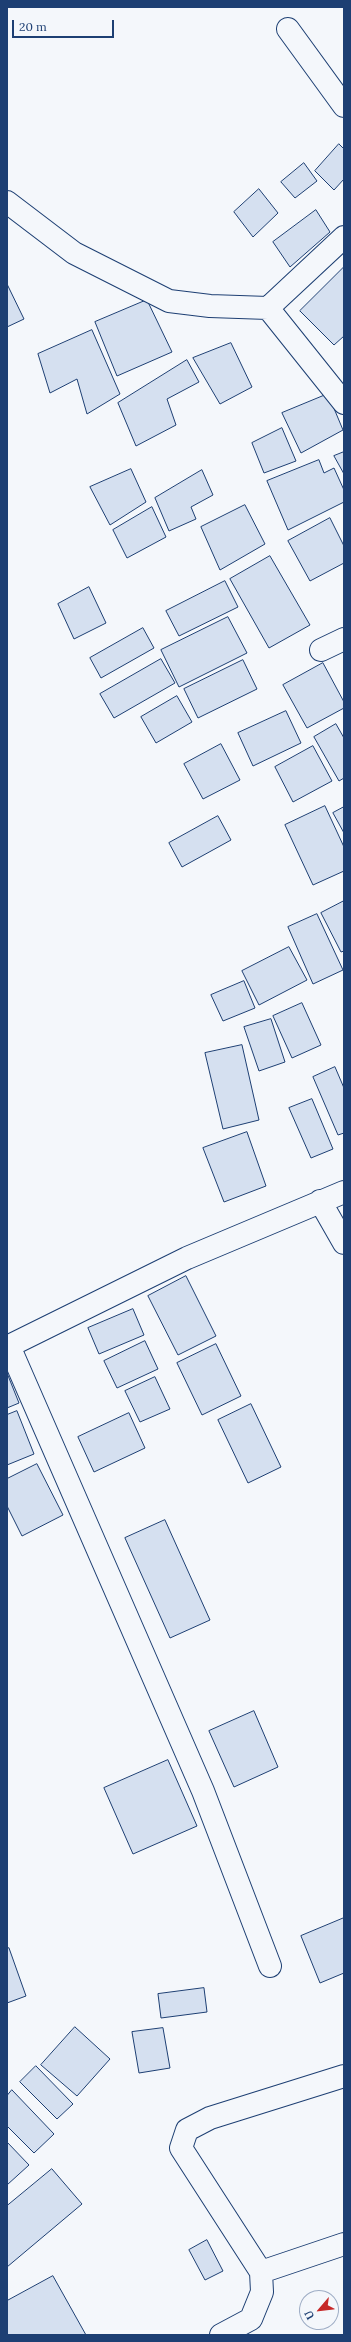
<!DOCTYPE html>
<style>
body{margin:0}
#map{position:relative;width:351px;height:2342px;overflow:hidden;background:#f4f7fb;font-family:Lora,serif}
canvas{display:block}
.frame{position:absolute;inset:0;border:8px solid #1d3f73;pointer-events:none}
.north{position:absolute;left:299px;top:2290px;width:40px;height:40px;box-sizing:border-box;background:#f4f7fb;border:1px solid #9eadc5;border-radius:50%;rotate:242deg;font-size:11px;font-weight:700;line-height:16px;text-align:center;color:#1d3f73}
.north::after{content:'';display:block;margin:auto;width:14px;height:18px;background:#c62828;clip-path:polygon(50% 0,100% 100%,50% 72%,0 100%)}
.scale{position:absolute;left:12px;top:20px;width:102px;height:18px;box-sizing:border-box;border:2px solid #1d3f73;border-top:0;padding-left:5px;font-size:12px;line-height:14px;white-space:nowrap;color:#1d3f73;-webkit-text-stroke:3px #f4f7fb;paint-order:stroke}
</style>
<div id="map">
<canvas width="351" height="2342"></canvas>
<div class="frame"></div>
<div class="north">U</div>
<div class="scale">20 m</div>
</div>
<script>
const ctx = document.querySelector('canvas').getContext('2d');
ctx.lineJoin = 'round';
function fillPath(path, color) {
  ctx.fillStyle = color;
  ctx.fill(path, 'evenodd');
}
function strokePath(path, color, width, dash) {
  ctx.strokeStyle = color;
  ctx.lineWidth = width;
  ctx.lineCap = dash ? 'butt' : 'round';
  ctx.setLineDash(dash || []);
  ctx.stroke(path);
}
const building = new Path2D(`
 M339 144 344 149V179L334 190 315 171Z
 M304 163 317 181 295 198 281 182Z
 M259 189 278 213 253 237 234 212Z
 M316 210 330 232 290 267 273 242Z
 M344 267V336L334 345 300 311Z
 M7 284 24 319 7 327Z
 M147 300 172 352 117 376 95 322Z
 M92 330 120 394 87 414 77 379 50 393 38 354Z
 M231 343 252 387 220 404 193 358Z
 M187 360 199 382 167 399 176 425 136 446 118 403Z
 M328 394 343 430 301 453 282 413Z
 M282 428 296 461 264 473 252 443Z
 M344 452V474L334 456Z
 M319 460 324 473 334 468 344 490V502L288 530 267 481Z
 M131 469 146 502 110 525 90 487Z
 M202 470 213 495 191 507 196 519 169 531 155 498Z
 M245 505 265 544 220 570 201 527Z
 M152 507 166 537 127 558 113 530Z
 M330 518 344 546V563L310 581 288 541Z
 M270 556 310 625 269 648 230 579Z
 M225 581 238 607 179 636 166 611Z
 M89 587 106 623 74 639 58 604Z
 M228 617 247 653 179 687 161 650Z
 M143 628 154 648 101 678 90 658Z
 M161 659 175 683 114 718 100 694Z
 M243 660 257 689 198 718 184 689Z
 M323 663 344 702V708L307 728 283 685Z
 M177 696 192 722 156 743 141 717Z
 M286 711 301 743 253 766 238 733Z
 M336 724 344 738V778L339 781 314 737Z
 M221 744 240 780 203 799 184 764Z
 M313 746 332 781 293 802 275 767Z
 M325 806 344 847V871L313 885 285 825Z
 M344 807V833L333 813Z
 M218 816 231 840 182 867 169 843Z
 M344 901V951L341 952 321 913Z
 M317 914 343 970 313 984 288 927Z
 M289 947 307 980 259 1005 242 971Z
 M244 981 255 1008 223 1021 211 995Z
 M302 1003 321 1045 292 1058 273 1016Z
 M271 1019 285 1062 259 1071 244 1027Z
 M242 1045 259 1120 223 1129 205 1053Z
 M335 1067 344 1088V1133L338 1135 313 1077Z
 M312 1099 333 1149 311 1158 289 1108Z
 M247 1132 266 1186 224 1202 203 1148Z
 M186 1276 216 1336 178 1355 148 1296Z
 M133 1309 144 1335 99 1354 88 1328Z
 M145 1341 158 1369 117 1388 104 1361Z
 M216 1344 241 1396 202 1415 177 1363Z
 M7 1373 19 1403 7 1408Z
 M155 1377 170 1409 140 1422 125 1391Z
 M251 1404 281 1467 248 1483 218 1420Z
 M17 1411 34 1454 7 1465V1415Z
 M129 1413 145 1448 94 1472 78 1437Z
 M37 1464 63 1515 22 1536 7 1506V1479Z
 M165 1520 210 1620 170 1638 125 1538Z
 M254 1711 278 1767 234 1787 209 1731Z
 M168 1760 197 1826 133 1854 104 1788Z
 M344 1918V1973L320 1983 301 1936Z
 M9 1948 26 1996 7 2003V1949Z
 M204 1988 207 2012 161 2018 158 1994Z
 M75 2027 110 2059 77 2096 41 2065Z
 M163 2028 170 2068 139 2073 132 2032Z
 M36 2066 73 2104 57 2119 20 2082Z
 M12 2090 54 2134 34 2153 7 2126V2096Z
 M7 2142 29 2165 7 2185Z
 M52 2169 82 2204 7 2267V2206Z
 M207 2240 223 2271 205 2280 189 2250Z
 M53 2276 86 2335H7V2301Z`);
const street = new Path2D(`
 M288 29 344 106
 M7 202 74 253 169 301 210 306 268 308 344 403
 M268 308 344 237
 M321 650 344 639
 M320 1201 344 1243
 M9 1346 203 1791 270 1966
 M7 1347 187 1258 344 1192
 M261 2272 344 2244
 M221 2335 251 2319 262 2292 261 2272 181 2148 187 2130 210 2118 344 2076`);
fillPath(building, '#d5e0f0');
strokePath(building, '#1d3f73', 1);
strokePath(street, '#1d3f73', 24);
strokePath(street, '#f4f7fb', 22);
</script>
